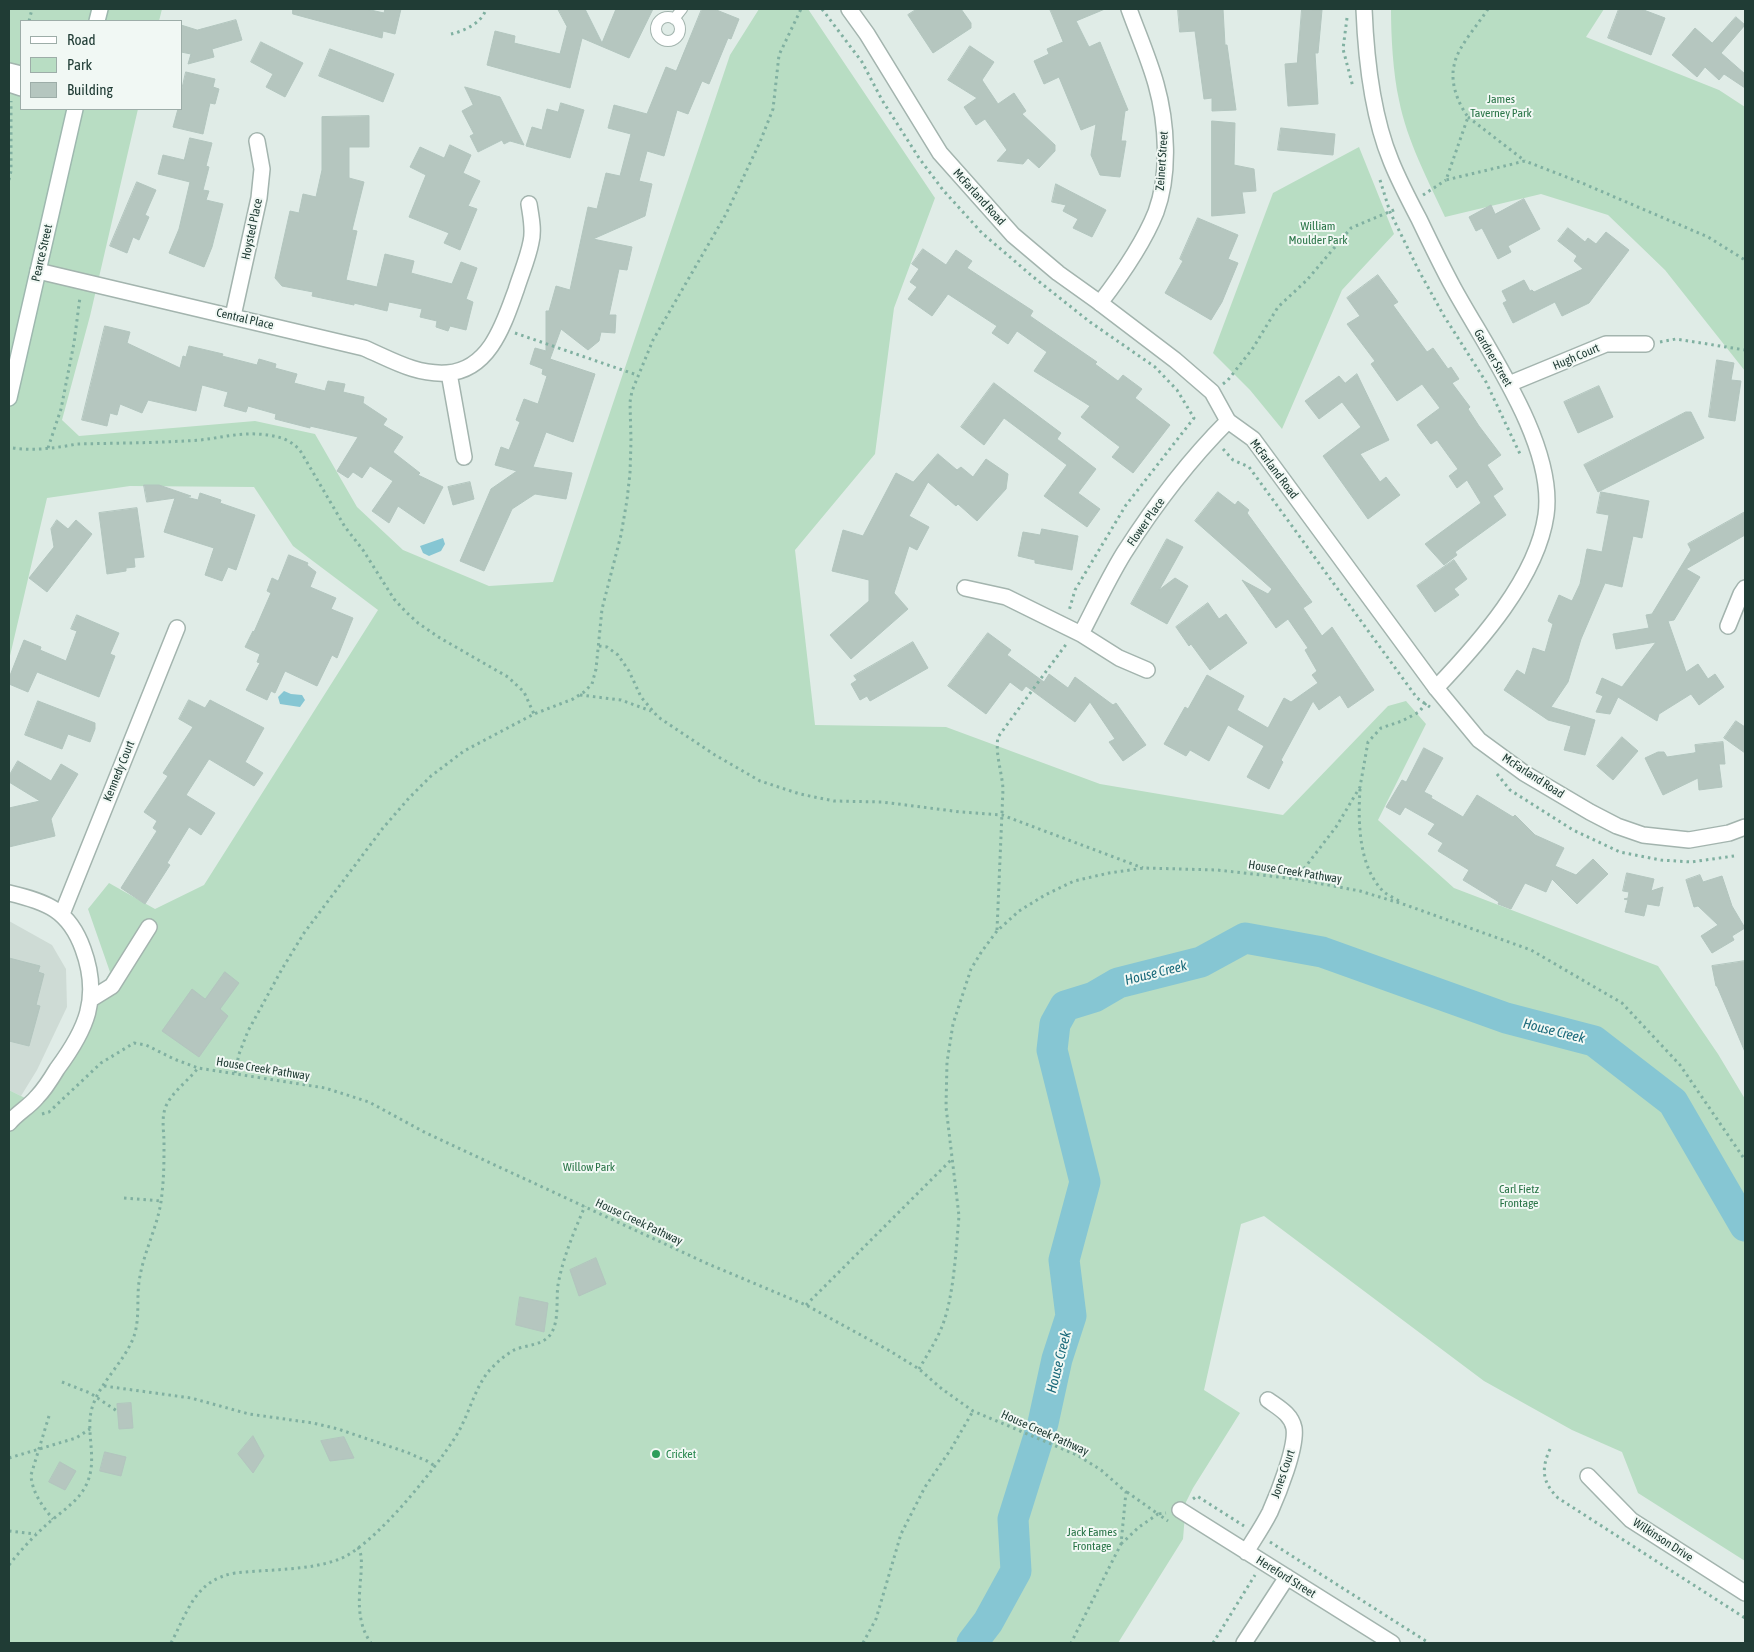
<!DOCTYPE html>
<style>
body{margin:0}
#map{position:relative;width:1754px;height:1652px;overflow:hidden;background:#e0ece7;font-family:"Asap Condensed",sans-serif}
canvas{display:block}
.frame{position:absolute;inset:0;border:10px solid #203c35;pointer-events:none}
.legend{position:absolute;left:20px;top:20px;width:162px;height:90px;box-sizing:border-box;background:#f1f8f4;border:1px solid #9dada8;margin:0;padding:6px 9px;list-style:none;font-size:15px;color:#203c35}
.legend li{display:flex;align-items:center;gap:10px;height:25px}
.legend b{width:25px;border:1px solid #9dada8}
</style>
<div id="map">
<canvas width="1754" height="1652"></canvas>
<div class="frame"></div>
<ul class="legend">
<li><b style="height:6px;background:#fff"></b>Road</li>
<li><b style="height:14px;background:#b8ddc3"></b>Park</li>
<li><b style="height:14px;background:#b5c6bf"></b>Building</li>
</ul>
</div>
<script>
const ctx = document.querySelector('canvas').getContext('2d');
ctx.lineJoin = 'round';
function fillPath(path, color) {
  ctx.fillStyle = color;
  ctx.fill(path, 'evenodd');
}
function strokePath(path, color, width, dash) {
  ctx.strokeStyle = color;
  ctx.lineWidth = width;
  ctx.lineCap = dash ? 'butt' : 'round';
  ctx.setLineDash(dash || []);
  ctx.stroke(path);
}
function drawText(font, color, halo, rows, align = 'center') {
  ctx.font = font + ' "Asap Condensed",sans-serif';
  ctx.lineWidth = 4;
  ctx.setLineDash([]);
  ctx.textBaseline = 'middle';
  ctx.strokeStyle = halo;
  ctx.fillStyle = color;
  for (const [text, x, y, turn = 0] of rows) {
    ctx.save();
    ctx.translate(x, y);
    ctx.rotate((+turn || 0) * Math.PI / 180);
    ctx.textAlign = isNaN(turn) ? turn : align;
    if (halo) ctx.strokeText(text, 0, 0);
    ctx.fillText(text, 0, 0);
    ctx.restore();
  }
}
const built = new Path2D(`
 M9 921 52 945 66 969 67 1007 37 1070 21 1096 9 1090Z`);
const green = new Path2D(`
 M9 9H162L159 21H21V109H138L90 316 62 420 79 436 255 421 315 434 357 507 403 550 489 586 553 582 730 55 759 9H808L935 198 894 308 875 454 795 550 815 725 946 727 1100 784 1283 815 1388 706 1406 701 1426 724 1378 820 1454 888 1658 966 1718 1054 1745 1099V1561L1638 1493 1622 1452 1572 1430 1484 1381 1264 1216 1241 1224 1204 1390 1240 1413 1193 1488 1186 1502 1183 1539 1118 1643H9V1090L35 1103 110 972 88 909 109 883 155 909 204 885 378 610 293 546 254 487 130 486 47 498 9 660Z
 M1391 9H1604L1586 37 1719 90 1745 107V371L1665 270 1608 215 1541 194 1445 217C1428 180 1407 141 1399 100 1393 73 1391 36 1391 9Z
 M1359 147 1394 234 1342 290 1282 429 1250 390 1213 353 1273 193Z`);
const water = new Path2D(`
 M443 538 445 544 441 551 429 556 423 553 420 546Z
 M284 691 291 694 302 695 305 700 300 707 280 704 278 697Z`);
const river = new Path2D(`
 M972 1643 988 1622 1016 1571 1013 1519 1043 1423 1057 1359 1071 1316 1064 1260 1085 1182 1052 1050 1055 1024 1065 1006 1094 997 1118 983 1201 962 1245 938 1322 952 1506 1018 1594 1041 1673 1102 1745 1226`);
const building = new Path2D(`
 M293 9H366L384 13 385 9H401L395 34 383 31 382 38 293 14Z
 M558 9H585L602 43 616 9H653L629 58 582 38 570 88 487 65 495 31 515 36 514 43 560 54 567 27Z
 M702 9H714L739 19 731 39 728 38 709 84 702 81 688 114 677 110 664 156 647 151 639 181 652 184 645 216 593 239 632 247 627 270 619 269 609 315H616L615 333 601 332 599 341 588 350 561 329 550 359 595 374 573 442 546 432 533 467 572 473 566 499 535 494 512 509 484 571 460 561 491 489 517 471 495 465 501 447 509 450 520 422 516 420 524 399 538 404 547 376 542 374 543 369 530 364 535 348 546 351V311H549L556 286 570 290 588 207 597 209 606 173 620 176 631 134 608 128 614 105 647 114 666 67 676 71Z
 M917 9H961L971 23V28L933 53 908 15Z
 M1050 9H1105L1076 21 1089 47 1100 42 1128 110 1125 111 1121 141H1126L1120 177 1100 175 1091 155 1096 124 1081 130 1059 77 1044 84 1034 61 1049 54 1047 49 1063 42Z
 M1178 9H1223L1225 45H1227L1236 110 1212 111V98L1204 99 1195 31 1180 32Z
 M1302 9 1322 10 1318 53H1315L1318 104 1288 106 1285 64 1297 63Z
 M1619 9H1641L1665 18 1651 55 1608 38Z
 M1736 17 1745 25 1721 53 1745 74V88L1724 74 1719 80 1705 67 1697 77 1672 55 1695 28 1712 43Z
 M236 20 242 40 212 49 214 57 188 64 191 54 181 52V25L197 30Z
 M261 42 303 63 285 97 266 87 273 74 251 62Z
 M970 46 994 62 982 80 998 104 1014 93 1026 111 1022 114 1055 145V151L1039 168 1028 158 1023 164 997 161 1007 150 985 119 976 125 964 107 977 98 948 80Z
 M330 49 394 74 383 102 319 76Z
 M186 72 215 79 213 87 219 89 215 104 210 103 203 134 173 127 178 109H181V93Z
 M465 87 500 97 524 145 510 141 504 144 502 140 478 152 470 136 474 134 462 111 473 105Z
 M561 103 584 110 570 158 526 146 532 127 542 130 547 109 558 112Z
 M369 116V147H349V178L364 182 352 230 357 231 346 280 377 287 385 254 414 261 411 273 452 284 461 262 477 268 466 299 473 302 466 330 450 326 448 331 436 327 437 321 420 317 422 309 389 302 387 311 354 303V305L312 296 313 292 282 286 275 278 290 211 299 213 303 194 316 197 322 170V117Z
 M1212 121 1235 123 1234 165 1254 169 1256 191 1242 192 1245 213 1212 216Z
 M1281 128 1335 134 1333 155 1278 150Z
 M190 138 212 143 206 166 209 167 203 190 209 191 206 200 223 204 212 247 204 267 169 253 179 229 190 182 158 174 163 155 184 160Z
 M450 145 471 155 463 173 480 181 468 206 477 209 460 250 444 243 449 233 409 217 426 175 410 167 420 147 444 158Z
 M137 182 156 190 145 215 149 217 139 240 133 237 127 253 110 246Z
 M1056 184 1106 210 1092 237 1073 228 1078 219 1063 211 1066 205 1052 202Z
 M1524 199 1540 229 1508 246 1511 252 1498 259 1482 228 1476 231 1469 217 1491 205 1495 214Z
 M1198 218 1238 235 1228 259 1238 263 1222 302 1211 320 1165 293 1183 261 1180 259Z
 M1568 228 1585 242 1588 238 1596 244 1606 232 1629 250 1589 303 1562 316 1555 302 1513 323 1503 303 1507 301 1502 291 1524 280 1530 291 1532 290 1534 292 1583 269 1574 261 1577 256 1558 241Z
 M923 249 946 265 956 250 972 261 967 268 1033 311 1030 316 1097 362 1095 364 1118 381 1123 375 1142 389 1135 398 1170 425 1133 473 1112 457 1120 447 1081 417 1090 406 1034 371 1047 352 1017 331 1008 344 992 333 997 326 948 294 932 316 908 299 917 287 910 282 919 269 912 264Z
 M1378 275 1398 302 1393 305 1427 352 1433 348 1448 369 1451 367 1459 379 1452 383 1470 407 1468 409 1479 426 1501 455 1487 465 1503 489 1493 496 1506 515 1455 552 1457 555 1444 565 1425 544 1481 503 1467 480 1457 488 1449 476 1458 469 1437 440 1431 444 1417 425 1440 408 1422 384 1397 401 1371 364 1375 361 1347 324 1360 316 1347 298Z
 M105 326 130 332 127 343 180 368 183 356 186 357 189 346 223 354 222 356 257 365 259 359 276 364 275 368 297 374 294 383 325 391 328 381 345 384 343 392 364 397 363 403 387 419 383 425 403 437 393 452 420 473 418 475 443 487 424 524 398 506 389 523 372 511 393 481 370 466 362 478 353 472 348 478 337 471 358 437 310 426V428L275 419 276 414 248 406 246 412 224 406 228 392 202 385 196 411 148 400 142 413 120 404 117 415 110 413 107 426 82 420Z
 M1717 360 1734 363 1731 380 1741 381 1735 421 1709 417Z
 M1357 374 1389 440 1360 454 1380 482 1386 477 1400 495 1368 519 1323 456 1361 427 1342 402 1319 419 1305 401 1339 376 1345 383Z
 M994 383 1061 433 1057 439 1096 469 1078 493 1100 509 1087 527 1044 496 1067 465 1004 418 984 445 961 427Z
 M1599 386 1613 417 1578 433 1564 402Z
 M1686 412H1691L1704 438 1598 492 1584 465Z
 M938 454 957 470 961 467 973 477 986 459 1008 474 1006 489 977 521 958 504 956 506 928 482 909 516 929 527 917 550 909 546 894 593 908 609 851 659 830 635 869 601V580L832 571 843 530 863 536 896 473 913 482Z
 M470 482 474 499 453 505 448 487Z
 M144 485H159L191 496 186 497 198 500 200 493 221 500 220 503 255 515 236 570 228 567 222 581 205 575 214 548 164 532 175 498 147 502Z
 M1218 492 1235 505 1238 501 1249 510 1247 513 1312 602 1303 608 1322 636 1332 627 1374 690 1348 708 1340 695 1319 710 1313 701 1281 760 1283 762 1269 789 1247 777 1264 746 1228 725 1209 761 1190 750 1186 756 1164 744 1185 707 1188 709 1207 675 1244 696 1237 710 1268 728 1284 698 1291 702 1318 683 1312 675 1317 671 1305 650 1308 648 1288 619 1276 628 1242 580 1268 594 1272 589 1195 521Z
 M1601 492 1649 501 1642 538 1633 536 1622 587 1605 583 1581 639 1568 682 1551 707 1595 720 1585 755 1564 750 1571 726 1548 720 1504 690 1517 670 1525 675 1533 648 1545 652 1553 624 1548 621 1559 595 1572 601 1580 584 1587 549 1602 552 1609 515 1597 513Z
 M137 508 144 557 134 558 135 567 126 568V571L107 574 99 513Z
 M1745 512V535L1686 569 1700 577 1674 620 1668 621 1686 672 1698 664 1708 679 1715 674 1724 687 1699 705 1691 694 1659 714 1657 721 1618 697 1610 714 1596 712 1603 696 1596 693 1602 678 1622 687 1656 642 1616 649 1613 634 1649 628 1646 615 1652 614 1691 550 1688 544Z
 M57 520 68 529 76 520 92 534 47 592 29 578 54 547 51 529Z
 M1042 529 1078 536 1072 570 1035 563V560L1018 556 1023 532 1040 535Z
 M1167 539 1183 547 1159 590 1175 578 1188 586 1167 624 1131 604Z
 M289 555 308 563 307 565 316 572 310 587 336 598 331 609 353 618 337 658 332 655 317 686 285 671 275 693 271 691 267 700 246 690 260 663 257 662 260 654 245 647 253 631 254 632 271 593 267 591 272 578 278 581Z
 M1454 560 1467 579 1454 589 1459 595 1435 612 1417 586Z
 M1208 603 1219 619 1226 614 1247 643 1210 670 1191 644 1189 646 1176 627Z
 M77 615 119 633 110 654 115 656 99 697 37 672 28 692 9 684V678L24 640 41 647 40 650 66 661 77 631 71 629Z
 M988 633 1011 650 1007 655 1044 682 1049 674 1068 688 1075 677 1113 705 1116 703 1146 745 1123 761 1109 742 1115 739 1090 702 1075 722 1026 686 1022 691 1010 682 986 714 948 686Z
 M913 642 928 668 870 701 867 696 860 700 851 684 857 680 854 676Z
 M189 700 205 708 210 700 264 728 245 762 263 773 254 786 209 759 186 795 215 813 201 835 189 827 167 863 170 865 145 904 121 888 157 831 153 828 157 821 144 812 168 776 163 773 193 727 179 719Z
 M38 701 95 723V729L90 742 68 734 62 749 25 735Z
 M1736 721 1745 727V753L1724 738Z
 M1622 737 1638 751 1613 780 1597 766Z
 M1723 742 1725 764H1719L1722 787 1699 790 1698 778 1663 795 1645 758 1658 752H1664L1667 757 1694 753 1696 752 1695 745Z
 M1424 748 1443 758 1424 792 1432 796 1431 798 1463 817 1477 795 1513 817 1515 815 1535 835 1564 848 1555 866 1576 875 1593 859 1608 874 1577 904 1552 879 1546 892 1525 883 1511 909 1498 904 1499 902 1463 880 1469 870 1438 851 1443 843 1428 834 1435 824 1405 807 1400 815 1386 807 1402 780 1406 782Z
 M18 761 51 781 61 764 78 774 51 819 55 836 9 847V808L40 801 9 782V776Z
 M1627 873 1654 879 1651 891 1663 887 1659 906 1647 904 1644 916 1625 912 1628 900 1624 899 1628 898 1629 892 1623 891Z
 M1700 875 1703 882 1722 876 1732 906 1745 928 1732 936 1734 940 1712 953 1701 936 1718 925 1698 906 1694 907 1686 880Z
 M9 958 40 966 38 972 44 974 36 1005 40 1006 29 1046 9 1041Z
 M1745 961V1052L1717 986H1716L1712 966Z
 M225 972 239 983 220 1009 228 1016 199 1057 162 1031 192 989 205 999Z
 M596 1258 606 1284 579 1296 570 1270Z
 M520 1297 548 1303 544 1332 516 1325Z
 M131 1403 133 1428 119 1429 117 1404Z
 M253 1436 264 1456 253 1473 238 1454Z
 M344 1437 354 1458 330 1461 321 1441Z
 M105 1452 126 1457 121 1476 100 1471Z
 M60 1462 76 1471 65 1490 49 1482Z`);
const path = new Path2D(`
 M822 9 862 62 882 100 919 158 943 190 982 233 1032 276 1090 322 1155 367 1177 390 1194 418 1126 505 1075 590 1069 611
 M1488 9C1479 23 1458 47 1455 62 1449 80 1457 102 1468 117L1446 180 1525 161 1582 183 1708 237 1745 260
 M1347 18 1343 49 1353 87
 M29 21 32 9
 M451 34C464 31 482 23 486 9
 M1468 117 1525 161
 M9 180 11 171V101
 M1380 180 1390 212 1419 271 1444 316 1486 382 1520 454
 M1423 195 1446 180
 M515 333 637 375
 M1660 342 1676 339 1745 350
 M1223 384 1228 380 1253 348 1278 307 1307 280 1351 228 1396 209
 M13 448C34 451 56 448 77 444 118 443 159 443 200 440 219 438 237 433 257 434 274 435 291 438 301 452L345 527 363 550 394 599 406 612 418 623 440 638 508 677 524 692 534 714
 M48 448 61 409 74 343 80 297
 M1223 449 1233 460 1249 467 1417 698 1430 707
 M599 646 607 647 618 655 629 671 641 697 658 717 715 755 760 781 800 794 834 801 882 802 961 812 1002 815 1143 868
 M580 695 621 700 651 711
 M1497 774 1510 790 1573 830 1620 852 1661 860 1691 862 1734 856
 M1360 789C1358 821 1358 867 1384 892 1389 896 1396 899 1401 902
 M1296 879 1336 827 1360 787 1368 742 1381 728 1402 721 1419 712 1426 703
 M997 930 1003 789C1002 772 995 754 998 737L1067 643
 M235 1073 239 1054 248 1031 282 969 304 933 383 828 409 798 431 776 464 751 534 714 573 699 584 692 592 684 596 669 602 609 621 535 627 500 630 473 631 441 630 402 632 391 653 340 726 214 760 142 773 109 779 55 801 9
 M42 1114 49 1112 101 1063 134 1043 146 1045 174 1059 198 1068
 M124 1198 161 1201
 M806 1305 951 1160
 M919 1369C927 1355 937 1340 943 1324 954 1294 956 1249 959 1216L946 1107 947 1062 953 1024 971 969 982 951 997 931 1019 911 1045 895 1074 881 1109 873 1144 868 1217 870 1296 879 1360 891 1406 905 1531 950 1622 1003 1680 1065 1745 1160
 M62 1382 90 1393 117 1411
 M104 1386 191 1398 249 1414 313 1423 338 1429 406 1452 427 1461 435 1466
 M49 1416 31 1475C32 1492 42 1506 53 1519
 M1550 1449C1541 1469 1542 1482 1558 1498L1745 1618
 M9 1458 76 1438 90 1429
 M1127 1492 1158 1514 1166 1513
 M1193 1499 1197 1496 1244 1526
 M9 1531 36 1534
 M1270 1542 1429 1643
 M1121 1544 1139 1527 1158 1514 1168 1521
 M358 1547C363 1556 361 1565 361 1574 359 1598 356 1622 371 1643
 M9 1565C20 1551 32 1538 45 1526 59 1513 80 1501 87 1483 98 1459 85 1432 92 1408 100 1381 127 1360 135 1333 140 1314 136 1295 140 1276 145 1248 160 1222 162 1193 164 1176 164 1160 164 1143 164 1131 161 1118 166 1106 173 1091 188 1081 198 1068L325 1088 369 1102 426 1133 708 1264 806 1305 890 1351 919 1369 942 1389 973 1411 1077 1455 1101 1470 1126 1492 1121 1544 1071 1643
 M171 1643C188 1611 195 1580 235 1573 268 1569 306 1571 337 1560 372 1549 436 1468 456 1436 469 1415 473 1392 488 1372 495 1364 505 1355 514 1350 528 1344 546 1346 553 1330 559 1316 556 1299 558 1285 563 1257 574 1232 585 1206
 M863 1643 876 1619 901 1534 925 1487 951 1449 973 1411
 M1213 1643 1255 1575`);
const service = new Path2D(`
 M656 29a12 12 0 1 1 24 0a12 12 0 1 1-24 0Z
 M674 19 682 9`);
const minor = new Path2D(`
 M1364 9C1366 59 1372 115 1391 161 1399 181 1409 200 1419 219 1430 242 1441 265 1453 287 1486 348 1556 444 1546 515 1537 578 1479 643 1436 688
 M38 271 364 348C392 360 416 375 447 373 490 370 504 323 516 290 521 274 528 258 531 242 534 230 531 217 529 204
 M1100 303C1120 277 1144 242 1156 212 1170 174 1167 123 1156 84 1149 59 1138 34 1129 9
 M233 316 259 198 262 169 257 141
 M449 373 464 457
 M1509 384 1606 344H1646
 M965 588 1006 597 1081 634 1119 658 1147 670
 M1728 626 1741 594 1745 588
 M1081 634C1095 607 1108 579 1124 553 1154 506 1189 460 1228 421
 M9 893C47 902 69 910 83 949 101 998 86 1030 57 1069 51 1079 45 1089 37 1097 29 1107 17 1113 9 1123
 M62 914 177 628
 M91 999 112 986 149 927
 M1588 1476 1631 1520 1745 1593
 M1180 1510 1392 1643
 M1246 1552C1254 1539 1263 1526 1270 1512 1278 1494 1297 1447 1294 1428 1291 1414 1279 1408 1268 1400
 M1244 1643 1287 1577`);
const tertiary = new Path2D(`
 M849 9 867 34 940 153 1013 235 1058 273 1100 303 1175 360 1212 392 1228 421 1253 439 1436 688 1479 740 1524 773 1590 812 1617 826 1643 835 1689 840 1729 833 1745 827
 M9 71 21 74
 M9 84 21 88`);
const secondary = new Path2D(`
 M97 21 100 9
 M9 398 75 109`);
const markers = [
 [656,1454,5,"#2e9e5b"]
];
const parkNames = [
 ["James",1501,99],
 ["Taverney Park",1501,113],
 ["William",1318,226],
 ["Moulder Park",1318,240],
 ["Willow Park",589,1167],
 ["Carl Fietz",1519,1189],
 ["Frontage",1519,1203],
 ["Jack Eames",1092,1532],
 ["Frontage",1092,1546]
];
const streetNames = [
 ["Zeinert Street",1162,161,-86],
 ["McFarland Road",979,197,48],
 ["Hoysted Place",252,229,-78],
 ["Pearce Street",42,253,-77],
 ["Central Place",245,319,13],
 ["Hugh Court",1576,357,-23],
 ["Gardner Street",1493,358,60],
 ["McFarland Road",1274,469,53],
 ["Flower Place",1146,522,-55],
 ["Kennedy Court",119,771,-68],
 ["McFarland Road",1533,776,33],
 ["House Creek Pathway",1295,872,9],
 ["House Creek Pathway",263,1069,9],
 ["House Creek Pathway",639,1222,25],
 ["House Creek Pathway",1045,1433,24],
 ["Jones Court",1283,1474,-71],
 ["Wilkinson Drive",1663,1540,33],
 ["Hereford Street",1286,1577,32]
];
const leisureNames = [
 ["Cricket",666,1454]
];
const waterNames = [
 ["House Creek",1156,973,-14],
 ["House Creek",1554,1031,14],
 ["House Creek",1059,1362,-76]
];
fillPath(built, '#cedbd5');
fillPath(green, '#b8ddc3');
fillPath(water, '#86c6d3');
strokePath(river, '#86c6d3', 31);
fillPath(building, '#b5c6bf');
strokePath(building, '#b2c5be', 1);
strokePath(service, '#a3b4ae', 12);
strokePath(minor, '#a3b4ae', 18);
strokePath(tertiary, '#a3b4ae', 18);
strokePath(secondary, '#9eb8af', 18);
strokePath(path, '#80b0a1', 3, [2.5, 4]);
strokePath(service, '#fff', 10);
strokePath(minor, '#fff', 15);
strokePath(tertiary, '#fff', 15);
strokePath(secondary, '#fff', 15);
for (const [x, y, r, color] of markers) {
  const dot = new Path2D();
  dot.arc(x, y, r, 0, 2 * Math.PI);
  ctx.fillStyle = color;
  ctx.fill(dot);
  strokePath(dot, '#f1f8f4', 2);
}
drawText('12px', '#297447', '#f1f8f4', parkNames);
drawText('12px', '#203c35', '#f1f8f4', streetNames);
drawText('12px', '#27864d', '#f1f8f4', leisureNames, 'left');
drawText('italic 14px', '#19697a', '#f1f8f4', waterNames);
</script>
